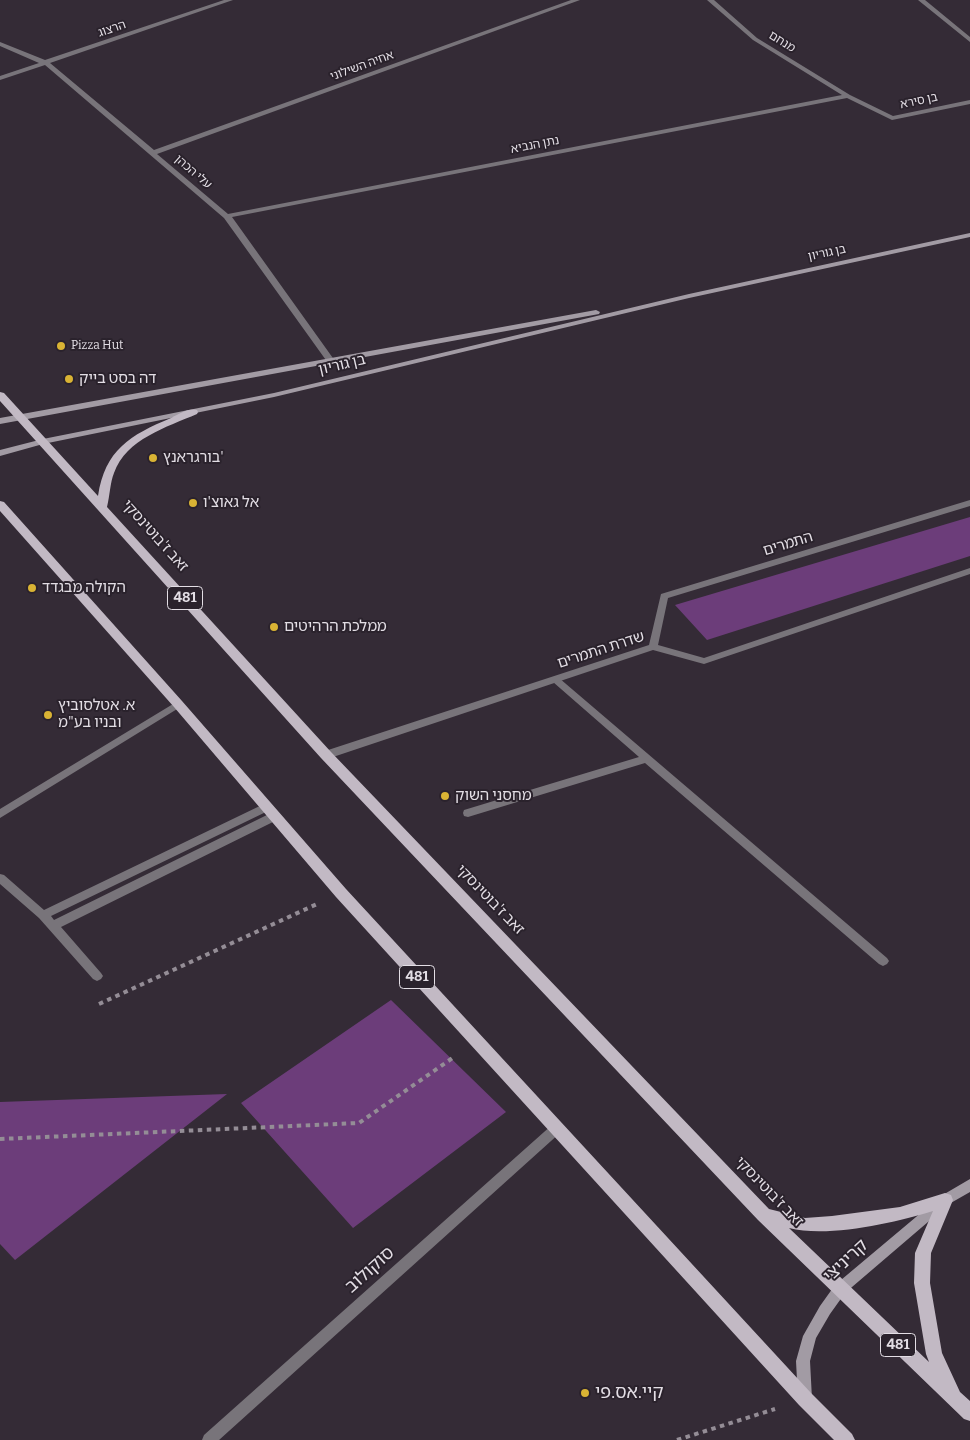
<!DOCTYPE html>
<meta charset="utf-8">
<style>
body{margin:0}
canvas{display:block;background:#342b36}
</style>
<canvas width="970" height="1440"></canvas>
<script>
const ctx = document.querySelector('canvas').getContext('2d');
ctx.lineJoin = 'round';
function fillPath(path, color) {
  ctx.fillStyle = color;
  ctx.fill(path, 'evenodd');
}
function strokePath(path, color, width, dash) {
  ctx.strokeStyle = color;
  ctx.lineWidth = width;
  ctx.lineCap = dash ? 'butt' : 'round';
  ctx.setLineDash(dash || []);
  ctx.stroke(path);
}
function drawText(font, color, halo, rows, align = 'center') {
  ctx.font = font + ' Bitter,"Noto Sans Hebrew",serif';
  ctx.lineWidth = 4;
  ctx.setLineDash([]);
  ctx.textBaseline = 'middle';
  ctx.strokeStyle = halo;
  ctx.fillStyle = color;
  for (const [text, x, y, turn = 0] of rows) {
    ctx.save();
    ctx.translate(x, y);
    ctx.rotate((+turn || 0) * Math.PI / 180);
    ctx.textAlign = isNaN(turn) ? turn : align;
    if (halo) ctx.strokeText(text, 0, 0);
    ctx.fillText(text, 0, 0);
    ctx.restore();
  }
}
const green = new Path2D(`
 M970 517V556L707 640 675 605Z
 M391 1000 506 1112 353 1228 241 1103Z
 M227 1094 15 1260 0 1244V1102Z`);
const path = new Path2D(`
 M99 1004 317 904
 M0 1139 359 1123 454 1057
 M677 1440 775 1409`);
const lane = new Path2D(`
 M556 677 559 678 887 958 889 961 887 964 883 966 879 964 645 763 468 817 464 816 463 813 464 810 639 757 553 682 551 680Z
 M178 701 183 704 182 706 0 818V809Z
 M266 803 270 804 271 807 270 810 51 916 54 920 271 813H279L280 816 279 819 61 927 101 973 103 976 101 979 97 981 93 979 39 918 0 884V874L4 875 44 910Z`);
const street = new Path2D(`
 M224 0H233L50 63 154 150 571 0H580L157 154 228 214 842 95 753 40 707 0H714L757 38 850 95 893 116 970 100V104L892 120 847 98 232 217 335 361 331 363H328L224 218 45 65 0 80V76L39 63 0 46V42L45 60Z
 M918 0H925L970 37V42Z
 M970 500V506L668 598 658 645 704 658 970 568V574L704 664 653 650 330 758H322L321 755 322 752 649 645 661 594Z
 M557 1123 561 1124 563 1128 561 1132 219 1440H202L204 1435 553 1124Z`);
const secondary = new Path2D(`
 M970 233V237L689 298 274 397 43 444 0 456V450L43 439 274 393 689 294Z
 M596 310 600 312 599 314 0 424V418Z
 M970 1179V1192L949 1204 845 1293 830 1314 816 1338 810 1361 812 1399 810 1404 805 1406 800 1404 798 1399 796 1361 803 1336 820 1306 835 1285 941 1196Z`);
const primary = new Path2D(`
 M0 392 4 393 98 496C105 450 130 435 171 418 179 414 188 408 197 410L198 412 197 414C167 427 126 439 114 473 110 483 110 495 107 507L331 752 769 1209 805 1218 832 1216 900 1207 945 1193 951 1195 953 1200 931 1253 930 1283 942 1353 960 1392 970 1401V1421L964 1419 758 1220 321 758 0 401ZM933 1211 915 1253 914 1283 926 1354 929 1362 789 1228C827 1238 895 1223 933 1211Z
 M0 501 4 502 182 701 346 889 811 1393 852 1434 855 1440H834L799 1405 336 897 174 707 0 511Z`);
const markers = [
 [61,346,5,"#d9b334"],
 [69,379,5,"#d9b334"],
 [153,458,5,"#d9b334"],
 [193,503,5,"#d9b334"],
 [32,588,5,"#d9b334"],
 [274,627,5,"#d9b334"],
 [48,715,5,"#d9b334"],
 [445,796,5,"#d9b334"],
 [585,1393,5,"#d9b334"]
];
const farStreetnames = [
 ["הרצוג",112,29,-19],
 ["מנחם",782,42,32],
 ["אחיה השילוני",362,66,-20],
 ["בן סירא",919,101,-12],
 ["נתן הנביא",535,145,-11],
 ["עלי הכהן",193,172,41],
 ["בן גוריון",827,253,-12]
];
const farPoinames = [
 ["Pizza Hut",71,346]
];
const shields = [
 [185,598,35],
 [417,977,35],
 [898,1345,35]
];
const shieldNames = [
 ["481",185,598],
 ["481",417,977],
 ["481",898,1345]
];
const streetNames = [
 ["בן גוריון",342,365,-13],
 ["זאב ז'בוטינסקי",155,536,48],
 ["התמרים",788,544,-17],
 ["שדרת התמרים",601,650,-18],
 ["זאב ז'בוטינסקי",490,900,46],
 ["זאב ז'בוטינסקי",769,1192,46]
];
const poiNames = [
 ["דה בסט בייק",79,379],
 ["בורגראנץ'",163,458],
 ["אל גאוצ'ו",203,503],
 ["הקולה מבגדד",42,588],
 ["ממלכת הרהיטים",284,627],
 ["א. אטלסוביץ",58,706],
 ["ובניו בע\"מ",58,723],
 ["מחסני השוק",455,796]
];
const nearStreetnames = [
 ["קריניצי",846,1261,-43],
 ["סוקולוב",370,1270,-42]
];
const nearPoinames = [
 ["קיי.אס.פי",595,1393]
];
fillPath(green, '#6c3d7a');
strokePath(path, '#948d96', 4, [4.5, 4.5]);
fillPath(lane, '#78747a');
fillPath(street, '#78747a');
fillPath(secondary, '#a29ba4');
fillPath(primary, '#c2b9c4');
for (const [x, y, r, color] of markers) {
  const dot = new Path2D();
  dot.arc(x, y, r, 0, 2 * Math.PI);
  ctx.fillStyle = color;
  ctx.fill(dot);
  strokePath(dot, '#2a222c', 2);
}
drawText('12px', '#e3dee5', '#2a222c', farStreetnames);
drawText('12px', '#e3dee5', '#2a222c', farPoinames, 'left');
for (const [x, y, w] of shields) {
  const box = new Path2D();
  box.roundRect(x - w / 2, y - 11.5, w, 23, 4);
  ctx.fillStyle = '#2a222c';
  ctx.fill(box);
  strokePath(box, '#e3dee5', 1);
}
drawText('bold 14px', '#e3dee5', null, shieldNames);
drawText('15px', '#e3dee5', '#2a222c', streetNames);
drawText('15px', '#e3dee5', '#2a222c', poiNames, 'left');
drawText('18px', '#e3dee5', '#2a222c', nearStreetnames);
drawText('18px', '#e3dee5', '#2a222c', nearPoinames, 'left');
</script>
